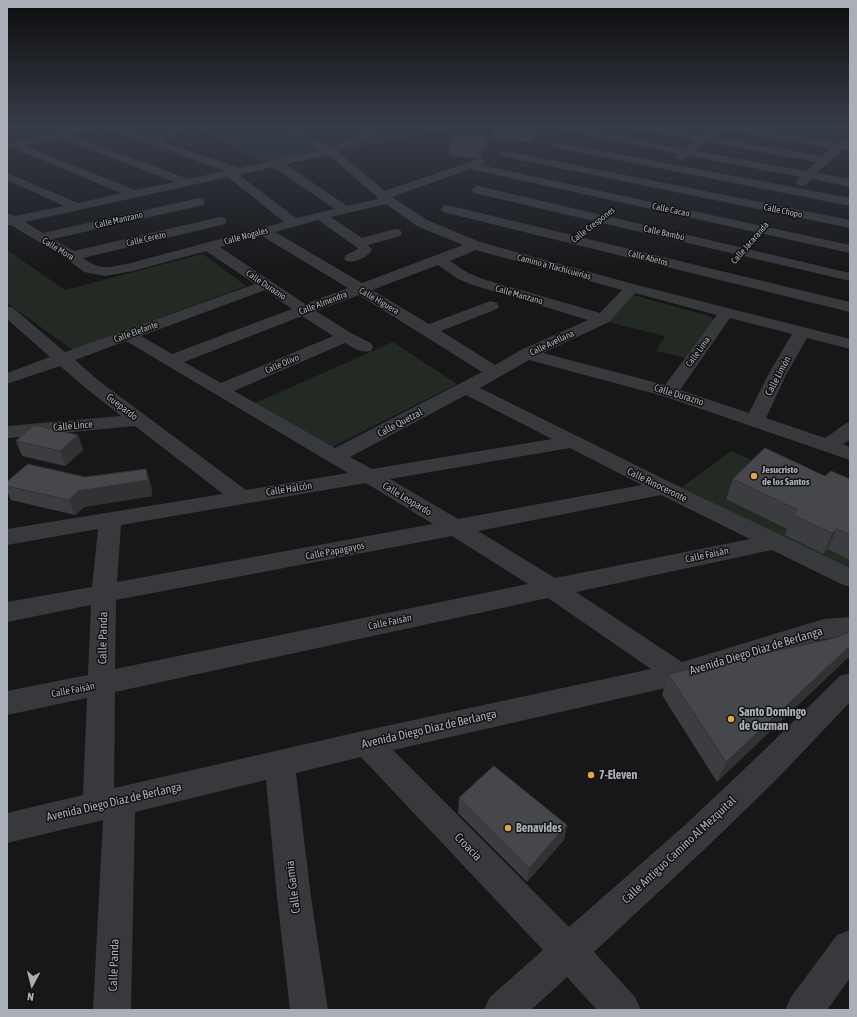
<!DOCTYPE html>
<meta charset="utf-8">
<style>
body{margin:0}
#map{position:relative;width:857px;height:1017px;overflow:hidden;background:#171718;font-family:"Asap Condensed",sans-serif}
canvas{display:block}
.frame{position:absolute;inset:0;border:8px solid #aaafb7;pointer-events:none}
.north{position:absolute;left:12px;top:965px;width:40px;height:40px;-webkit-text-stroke:3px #121213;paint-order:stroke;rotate:187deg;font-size:11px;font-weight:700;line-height:16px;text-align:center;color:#aaafb7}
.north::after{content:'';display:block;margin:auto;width:14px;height:18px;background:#aaafb7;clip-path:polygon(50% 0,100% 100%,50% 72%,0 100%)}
</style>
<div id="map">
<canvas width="857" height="1017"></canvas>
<div class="frame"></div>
<div class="north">N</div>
</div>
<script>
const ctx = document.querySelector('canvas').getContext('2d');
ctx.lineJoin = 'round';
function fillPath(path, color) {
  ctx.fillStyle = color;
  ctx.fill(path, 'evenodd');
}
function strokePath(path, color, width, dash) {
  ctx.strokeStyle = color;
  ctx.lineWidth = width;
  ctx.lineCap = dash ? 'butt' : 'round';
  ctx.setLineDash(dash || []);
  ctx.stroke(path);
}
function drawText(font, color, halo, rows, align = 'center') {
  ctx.font = font + ' "Asap Condensed",sans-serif';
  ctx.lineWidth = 3;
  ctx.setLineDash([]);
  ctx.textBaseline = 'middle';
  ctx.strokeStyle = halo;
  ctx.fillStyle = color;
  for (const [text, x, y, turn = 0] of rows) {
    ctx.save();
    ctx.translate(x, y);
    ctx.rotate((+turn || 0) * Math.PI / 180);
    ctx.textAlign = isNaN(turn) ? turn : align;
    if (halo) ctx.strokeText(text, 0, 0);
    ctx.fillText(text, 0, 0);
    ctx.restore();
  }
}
const green = new Path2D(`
 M195 127H280L324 150 266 163Z
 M391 127H463L337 152Z
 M7 250 65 290 203 254 246 286 73 350 7 303Z
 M633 295 709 316 714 320 686 358 656 351 665 336 607 322Z
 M393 342 457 384 330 448 253 404Z
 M731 451 850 502V570L682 487Z`);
const minor = new Path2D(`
 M81 127H100L99 129 71 135 188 179 225 171 107 129 106 127H121L153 138 165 132 171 127H181L175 134 163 142 239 168 321 150 282 127H295L331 147 375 127H389L338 152 385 191 481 158 487 161 481 165 850 245V253L470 169 392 197 427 220 480 242 637 285 850 339V349L807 338 786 375 766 418 825 438C834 433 841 425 850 422V440L843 444 850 447V460L663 396 529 360 480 388 672 483 850 568V587L841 584 772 550 576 592 682 662 824 619 850 617V637L824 639 679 685 393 750 569 927 685 825 755 759 840 676 850 673V702L777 779 707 847 594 952 635 997 641 1010H597L567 977 531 1010H484L490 997 543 950 361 757 296 773 311 897 328 1010H290L277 897 266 780 135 812 131 1010H93L103 820 7 843V813L83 795 87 698 7 715V691L88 675 91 605 7 622V602L92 587 98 529 7 545V529L223 494 135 426 7 438V426L121 416 87 389 60 366 7 384V373L50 357 7 319V306L13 308 65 352 255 284 206 251 133 271 105 276 84 272 67 259 11 225 7 226V213L15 216 64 206 7 180V173L78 203 121 193 13 148H7V144ZM59 138 175 182 135 190 25 146ZM329 155 376 196 378 199 347 206 285 164ZM273 167 335 209 296 218 239 175ZM228 177 284 222 127 264C107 267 101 271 83 258L225 224 226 221 225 218 220 217 74 251 53 239 199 206 203 205 205 202 203 199 199 198 43 233 25 222ZM386 204 417 226 463 245 362 283 275 232 318 220 355 246 358 249 346 255 344 258 346 261C356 263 366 258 372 250L368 245 400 236 402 233 400 230 395 229 362 238 331 217ZM262 236 348 288 305 304 220 247ZM476 250 622 290 600 313 483 279 468 273 450 261ZM438 265 458 279 473 285 588 320 521 350 495 365 441 331 497 309 499 306 497 303 491 301 485 303 429 324 372 290ZM265 290 292 309 172 354 141 336ZM635 293 717 315 665 385 543 353 609 322ZM359 295 482 372 335 448 234 391 345 343C353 348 361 353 371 351L373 347 371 343 351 333 316 311ZM302 316 333 336 221 383 184 362ZM730 318 792 334 768 375 749 413 680 390ZM126 341 348 473 246 490 99 381 75 360ZM466 395 552 439 372 469 350 457ZM570 448 642 485 458 519 390 479ZM366 483 433 524 117 582 121 525ZM661 495 750 539 555 578 478 531ZM452 536 528 584 115 669 116 600ZM548 598 651 669 367 730 114 788 115 692Z
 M558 127H577L685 149 696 140 638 130 633 127H656L703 135 714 127H744L838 143 850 137V151L842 150 817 173 850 179V187L812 179C807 184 805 187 798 185L796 183 801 177 689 156 680 161 675 158 678 154 559 129ZM723 130H725L831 148 822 156 713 137ZM707 142 816 162 806 171 696 151Z
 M556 142 850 198V206L552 147 551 145Z
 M505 151 850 220V228L501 156 500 154 501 152Z
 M478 186 850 273V281L474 193 472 190 474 187Z
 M447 205 850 302V312L443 212 441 209 443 206Z
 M850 930V978L827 1010H785L791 997 837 935Z`);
const wall = new Path2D(`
 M495 127H539L531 143 492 139 493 129Z
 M488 136V146L481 157 476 158 449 156V146Z
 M78 435 83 450 65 466 22 456 16 441Z
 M85 477 151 485 152 496 84 507 75 515 11 500 7 491V482Z
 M733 479H850V560L828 549 823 554 785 535 787 529 726 499Z
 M835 638 717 782 662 695 668 674Z
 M459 798 567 825 564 840 527 882 458 813Z`);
const shadedWall = new Path2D(`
 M534 127H539L531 143V132Z
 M488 136V146L481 157 476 158 477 148Z
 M78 435 83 450 65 466 60 451Z
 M146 469 151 485 152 496 84 507 75 515 69 500 78 491Z
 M837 529 828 549 823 554 832 533Z
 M850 646V656L717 782 726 762Z
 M567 825 564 840 527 882 529 868Z`);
const building = new Path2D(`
 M495 127H534L531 132 493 129Z
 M455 133 488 136 481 146 477 148 449 146Z
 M34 425 78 435 60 451 16 441Z
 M765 448 825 476 831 471 850 479V535L837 529 832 533 793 515 798 510 733 479Z
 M28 464 85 477 146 469 148 480 78 491 69 500 7 486V482Z
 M850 632V646L726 762 668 674 835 638Z
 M494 766 567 825 529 868 459 798Z`);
const markers = [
 [754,476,4,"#e0a547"],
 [731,719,4,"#e0a547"],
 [591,775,4,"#e0a547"],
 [508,828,4,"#e0a547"]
];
const farStreetnames = [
 ["Calle Cacao",671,210,12],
 ["Calle Chopo",783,211,12],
 ["Calle Manzano",119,220,-13],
 ["Calle Crespones",593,225,-38],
 ["Calle Bambú",664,233,13],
 ["Calle Nogales",246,236,-15],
 ["Calle Cerezo",146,239,-13],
 ["Calle Jacaranda",750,243,-49],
 ["Calle Mora",58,249,31],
 ["Calle Abetos",648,258,14],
 ["Camino a Tlachicuerías",554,267,15],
 ["Calle Durazno",266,285,34],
 ["Calle Manzano",519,295,16],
 ["Calle Higuera",379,301,30],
 ["Calle Almendra",323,303,-21],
 ["Calle Elefante",136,332,-20],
 ["Calle Avellana",552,343,-25],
 ["Calle Lima",698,352,-54],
 ["Calle Olivo",282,364,-23]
];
const streetNames = [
 ["Calle Limón",778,376,-62],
 ["Calle Durazno",679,395,17],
 ["Guepardo",122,407,38],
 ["Calle Quetzal",400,423,-28],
 ["Calle Lince",73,426,-5],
 ["Calle Rinoceronte",657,485,26],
 ["Calle Halcón",289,489,-9],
 ["Calle Leopardo",407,499,31],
 ["Calle Papagayos",335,551,-11],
 ["Calle Faisán",707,555,-12],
 ["Calle Faisán",390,622,-12],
 ["Calle Faisán",73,690,-11]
];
const poiNames = [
 ["Jesucristo",762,470],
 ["de los Santos",762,482]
];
const nearStreetnames = [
 ["Calle Panda",103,638,-89],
 ["Avenida Diego Díaz de Berlanga",756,651,-17],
 ["Avenida Diego Díaz de Berlanga",429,729,-13],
 ["Avenida Diego Díaz de Berlanga",114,802,-13],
 ["Croacia",468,847,46],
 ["Calle Antiguo Camino Al Mezquital",679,850,-43],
 ["Calle Gamia",293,887,-97],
 ["Calle Panda",114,965,-88]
];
const nearPoinames = [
 ["Santo Domingo",739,712],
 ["de Guzman",739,726],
 ["7-Eleven",599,775],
 ["Benavides",516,828]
];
fillPath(green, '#232a24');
fillPath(minor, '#38393d');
fillPath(wall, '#3c3d40');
fillPath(shadedWall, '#313234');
fillPath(building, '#46474b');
strokePath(building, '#313234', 1);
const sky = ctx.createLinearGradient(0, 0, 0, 270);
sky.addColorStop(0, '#0d0d0d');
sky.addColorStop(0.47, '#363c48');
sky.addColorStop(1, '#363c4800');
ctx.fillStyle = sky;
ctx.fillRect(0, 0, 857, 270);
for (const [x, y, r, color] of markers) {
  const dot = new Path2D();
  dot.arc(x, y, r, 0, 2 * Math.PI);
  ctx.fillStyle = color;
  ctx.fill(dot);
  strokePath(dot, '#121213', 1.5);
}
drawText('9px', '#aaafb7', '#121213', farStreetnames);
drawText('10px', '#aaafb7', '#121213', streetNames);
drawText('bold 10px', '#aaafb7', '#121213', poiNames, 'left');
drawText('12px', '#aaafb7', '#121213', nearStreetnames);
drawText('bold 12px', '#aaafb7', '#121213', nearPoinames, 'left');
</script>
